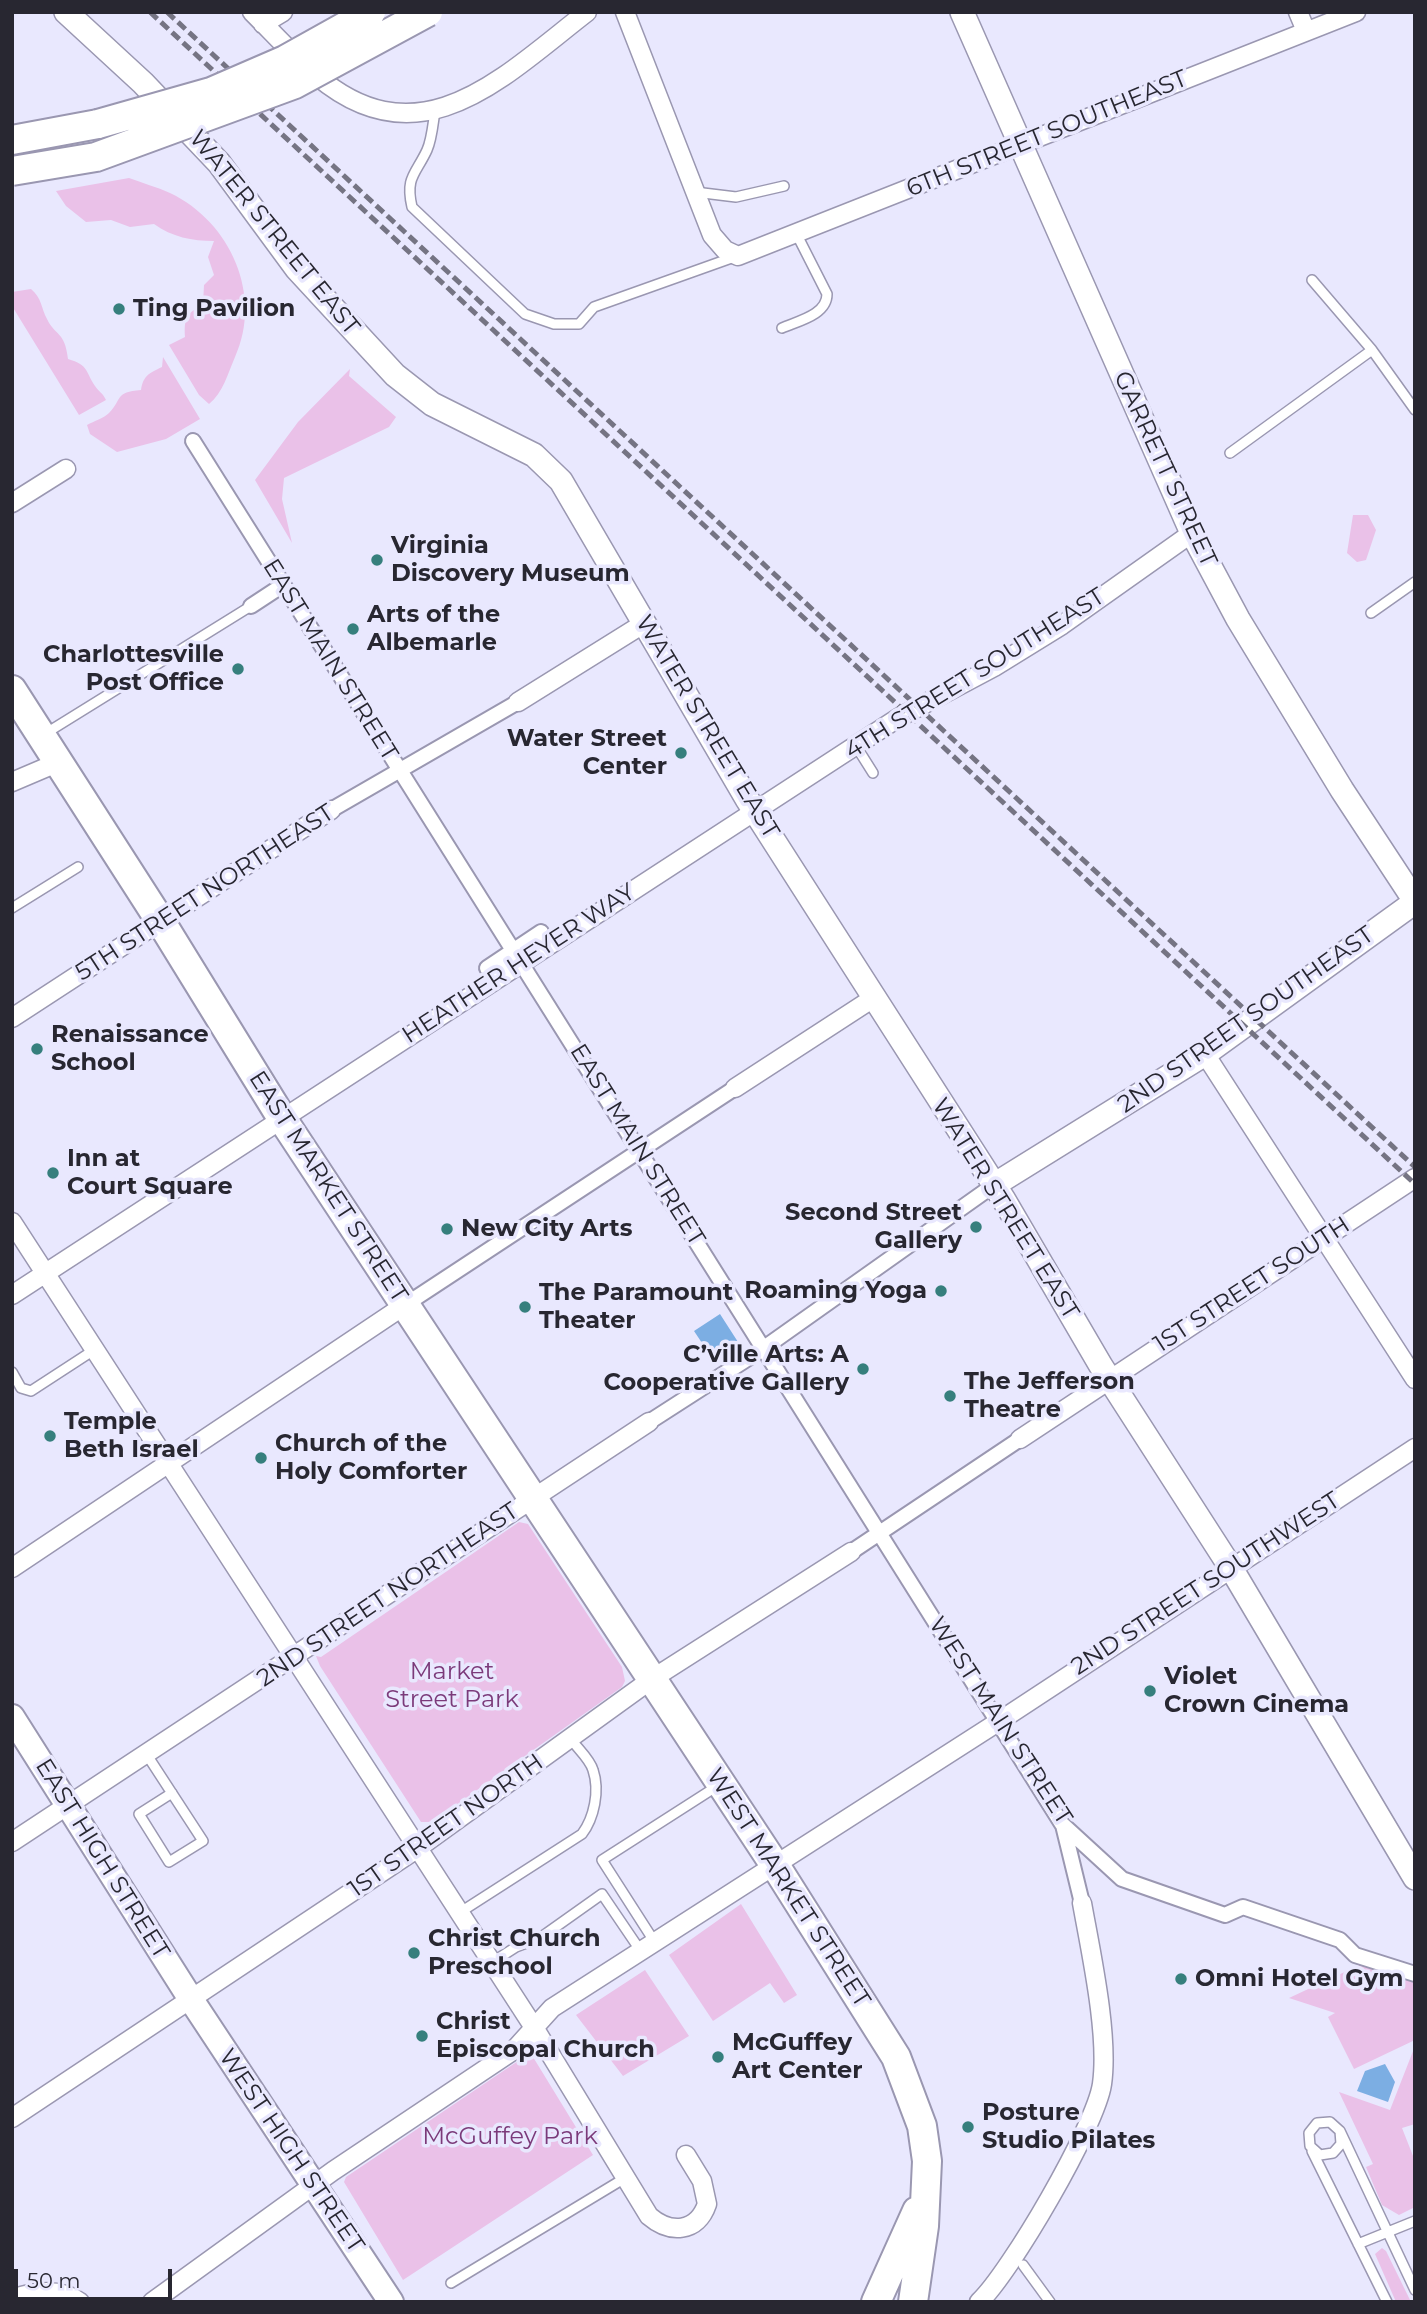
<!DOCTYPE html>
<meta charset="utf-8">
<style>
body{margin:0}
#map{position:relative;width:1427px;height:2314px;overflow:hidden;background:#e9e8fe;font-family:Montserrat,sans-serif}
canvas{display:block}
.frame{position:absolute;inset:0;border:14px solid #282731;pointer-events:none}
.scale{position:absolute;left:14px;top:2269px;width:158px;height:32px;box-sizing:border-box;border:4px solid #282731;border-top:0;padding-left:9px;font-size:21px;line-height:24px;white-space:nowrap;color:#282731;-webkit-text-stroke:5px #e9e8fe;paint-order:stroke}
</style>
<div id="map">
<canvas width="1427" height="2314"></canvas>
<div class="frame"></div>
<div class="scale">50 m</div>
</div>
<script>
const ctx = document.querySelector('canvas').getContext('2d');
ctx.lineJoin = 'round';
function fillPath(path, color) {
  ctx.fillStyle = color;
  ctx.fill(path, 'evenodd');
}
function strokePath(path, color, width, dash) {
  ctx.strokeStyle = color;
  ctx.lineWidth = width;
  ctx.lineCap = dash ? 'butt' : 'round';
  ctx.setLineDash(dash || []);
  ctx.stroke(path);
}
function drawText(font, color, halo, rows, align = 'center') {
  ctx.font = font + ' Montserrat,sans-serif';
  ctx.lineWidth = 7;
  ctx.setLineDash([]);
  ctx.textBaseline = 'middle';
  ctx.strokeStyle = halo;
  ctx.fillStyle = color;
  for (const [text, x, y, turn = 0] of rows) {
    ctx.save();
    ctx.translate(x, y);
    ctx.rotate((+turn || 0) * Math.PI / 180);
    ctx.textAlign = isNaN(turn) ? turn : align;
    if (halo) ctx.strokeText(text, 0, 0);
    ctx.fillText(text, 0, 0);
    ctx.restore();
  }
}
const green = new Path2D(`
 M129 178C142 183 157 187 170 193 231 222 263 296 235 357 228 373 223 393 209 404L199 395 169 345 185 337C184 319 186 313 203 305L204 285 214 275 208 257 214 241C192 241 172 237 154 224L130 227 111 220 86 222 66 206 56 191Z
 M31 289C42 298 41 308 47 319 55 336 65 331 68 359 89 365 85 371 95 386 99 392 103 393 106 400L79 415 12 306V292Z
 M163 357 200 419 166 439 117 452 90 434 87 425C94 421 104 418 109 413 123 399 114 392 141 390 143 376 149 373 162 367Z
 M350 369 349 376 396 417 389 427 284 478 282 499 292 543 255 480 298 422Z
 M1353 515H1368L1376 530 1366 560 1357 562 1347 553Z
 M519 1522 528 1524 622 1667 625 1681 622 1687 432 1822H421L320 1666 316 1656 321 1657Z
 M741 1904 797 1995 784 2003 770 1983 713 2021 669 1955Z
 M1368 1961 1415 1976V2040L1354 2069 1328 2017 1335 2013 1289 1998Z
 M645 1970 689 2036 623 2076 576 2015Z
 M1415 2046V2124L1402 2128 1415 2161V2207L1399 2215 1382 2205 1366 2167 1373 2164 1339 2092 1390 2110Z
 M527 2055 533 2057 593 2155 403 2280 344 2182 346 2177Z
 M1382 2248 1386 2251 1411 2302H1396L1375 2254Z`);
const water = new Path2D(`
 M720 1314 738 1342 712 1358 694 1331Z
 M1385 2064 1395 2082 1388 2102 1357 2091 1365 2071Z`);
const service = new Path2D(`
 M435 111C433 123 432 139 427 150 416 174 405 177 412 207L525 314 554 324H579L594 307 737 256
 M695 192 736 197 784 186
 M1312 280 1372 350
 M782 328C798 321 827 315 827 294L796 233
 M1230 453 1372 350 1415 410
 M1371 613 1415 582
 M43 735 251 606
 M856 746 873 773
 M12 908 78 867
 M12 1372 21 1388 31 1391 94 1350
 M147 1755 203 1841 169 1862 139 1814 172 1793
 M459 1913 582 1834C594 1818 600 1791 593 1770 590 1759 577 1748 570 1738
 M654 1941 602 1860 719 1785
 M491 1963 516 1947 540 1938 602 1894 640 1950
 M1340 2131 1341 2144 1333 2153 1320 2155 1310 2146 1309 2133 1317 2123 1330 2122 1340 2131 1415 2290
 M1312 2151 1387 2302
 M1358 2244 1415 2221
 M1023 2265 1050 2302
 M451 2283 625 2178`);
const pedestrian = new Path2D(`
 M193 441 1062 1824 1122 1879 1225 1915 1243 1907 1340 1940 1355 1955 1415 1974
 M251 606 283 585
 M331 810 518 702
 M487 968 541 932
 M405 1305 735 1088
 M649 1422 764 1348 994 1185
 M851 1552 1020 1439
 M1063 1825 1082 1903`);
const minor = new Path2D(`
 M252 12C273 33 294 56 317 76 421 164 504 76 587 12
 M625 12 712 235 725 250 738 256 1356 12
 M1298 12 1306 31
 M263 24 283 12
 M12 503 66 469
 M518 702 643 624
 M12 782 59 762
 M12 1018 331 810
 M1205 1054 1415 1379
 M735 1088 875 997
 M12 1222 535 2029 649 2216C670 2234 697 2233 707 2204L702 2181 686 2155
 M12 1295 898 718 994 667 1062 625 1192 533
 M1020 1439 1415 1178
 M12 1568 405 1305
 M12 1842 649 1422
 M12 2118 418 1848 652 1679 851 1552
 M12 2299C34 2291 60 2288 80 2302
 M152 2302 333 2171 514 2050 552 2008 998 1722 1415 1448
 M979 2302C1010 2273 1096 2126 1102 2084 1109 2035 1091 1953 1082 1903`);
const tertiary = new Path2D(`
 M66 12 143 83 219 163 297 269 395 375 432 404 534 455 561 481 747 799 1004 1200 1101 1366 1231 1568 1415 1878
 M962 12 1192 533 1238 619 1342 790 1415 901
 M994 1185 1205 1054 1415 902`);
const secondary = new Path2D(`
 M12 1717 192 2001 391 2302`);
const primary = new Path2D(`
 M12 140 98 124
 M12 690 161 922 283 1120 780 1873 896 2057 922 2126 927 2161 924 2226 913 2302
 M876 2302 917 2211`);
const rail = new Path2D(`
 M150 12 1415 1184
 M167 12 1415 1167`);
const primaryBridge = new Path2D(`
 M98 124 211 92 285 60 371 12
 M12 171 96 157 295 84 428 12`);
const markers = [
 [119,309,7,"#367f7d"],
 [377,560,7,"#367f7d"],
 [353,629,7,"#367f7d"],
 [238,669,7,"#367f7d"],
 [681,753,7,"#367f7d"],
 [37,1049,7,"#367f7d"],
 [53,1173,7,"#367f7d"],
 [976,1227,7,"#367f7d"],
 [447,1229,7,"#367f7d"],
 [941,1291,7,"#367f7d"],
 [525,1307,7,"#367f7d"],
 [863,1369,7,"#367f7d"],
 [950,1396,7,"#367f7d"],
 [50,1436,7,"#367f7d"],
 [261,1458,7,"#367f7d"],
 [1150,1691,7,"#367f7d"],
 [414,1953,7,"#367f7d"],
 [1181,1979,7,"#367f7d"],
 [422,2036,7,"#367f7d"],
 [718,2057,7,"#367f7d"],
 [968,2127,7,"#367f7d"]
];
const streetNames = [
 ["6TH STREET SOUTHEAST",1047,134,-22],
 ["WATER STREET EAST",274,233,51],
 ["GARRETT STREET",1165,469,65],
 ["EAST MAIN STREET",330,660,58],
 ["4TH STREET SOUTHEAST",975,674,-32],
 ["WATER STREET EAST",707,727,59],
 ["5TH STREET NORTHEAST",205,893,-33],
 ["HEATHER HEYER WAY",519,964,-33],
 ["2ND STREET SOUTHEAST",1246,1020,-35],
 ["EAST MAIN STREET",637,1145,58],
 ["EAST MARKET STREET",328,1187,57],
 ["WATER STREET EAST",1005,1209,58],
 ["1ST STREET SOUTH",1252,1285,-33],
 ["2ND STREET SOUTHWEST",1206,1584,-33],
 ["2ND STREET NORTHEAST",388,1595,-34],
 ["WEST MAIN STREET",1000,1721,57],
 ["1ST STREET NORTH",446,1826,-35],
 ["EAST HIGH STREET",102,1859,58],
 ["WEST MARKET STREET",788,1888,57],
 ["WEST HIGH STREET",291,2151,56]
];
const poiNames = [
 ["Ting Pavilion",133,309],
 ["Virginia",391,546],
 ["Discovery Museum",391,574],
 ["Arts of the",367,615],
 ["Albemarle",367,643],
 ["Charlottesville",224,655,"right"],
 ["Post Office",224,683,"right"],
 ["Water Street",667,739,"right"],
 ["Center",667,767,"right"],
 ["Renaissance",51,1035],
 ["School",51,1063],
 ["Inn at",67,1159],
 ["Court Square",67,1187],
 ["Second Street",962,1213,"right"],
 ["Gallery",962,1241,"right"],
 ["New City Arts",461,1229],
 ["Roaming Yoga",927,1291,"right"],
 ["The Paramount",539,1293],
 ["Theater",539,1321],
 ["C’ville Arts: A",849,1355,"right"],
 ["Cooperative Gallery",849,1383,"right"],
 ["The Jefferson",964,1382],
 ["Theatre",964,1410],
 ["Temple",64,1422],
 ["Beth Israel",64,1450],
 ["Church of the",275,1444],
 ["Holy Comforter",275,1472],
 ["Violet",1164,1677],
 ["Crown Cinema",1164,1705],
 ["Christ Church",428,1939],
 ["Preschool",428,1967],
 ["Omni Hotel Gym",1195,1979],
 ["Christ",436,2022],
 ["Episcopal Church",436,2050],
 ["McGuffey",732,2043],
 ["Art Center",732,2071],
 ["Posture",982,2113],
 ["Studio Pilates",982,2141]
];
const parkNames = [
 ["Market",452,1672],
 ["Street Park",452,1700],
 ["McGuffey Park",510,2137]
];
fillPath(green, '#eac1e8');
fillPath(water, '#7caee3');
strokePath(service, '#9a97b1', 12);
strokePath(pedestrian, '#9a97b1', 18);
strokePath(minor, '#9a97b1', 21);
strokePath(tertiary, '#9a97b1', 26);
strokePath(secondary, '#9a97b1', 28);
strokePath(primary, '#9a97b1', 32);
strokePath(service, '#fff', 9);
strokePath(pedestrian, '#fff', 14);
strokePath(minor, '#fff', 18);
strokePath(tertiary, '#fff', 23);
strokePath(secondary, '#fff', 24);
strokePath(primary, '#fff', 28);
strokePath(rail, '#757483', 5, [10, 5]);
strokePath(primaryBridge, '#9a97b1', 32, []);
strokePath(primaryBridge, '#fff', 28);
for (const [x, y, r, color] of markers) {
  const dot = new Path2D();
  dot.arc(x, y, r, 0, 2 * Math.PI);
  ctx.fillStyle = color;
  ctx.fill(dot);
  strokePath(dot, '#e9e8fe', 2.5);
}
drawText('24px', '#282731', '#e9e8fe', streetNames);
drawText('bold 24px', '#282731', '#e9e8fe', poiNames, 'left');
drawText('24px', '#7b3a7a', '#e9e8fe', parkNames);
</script>
